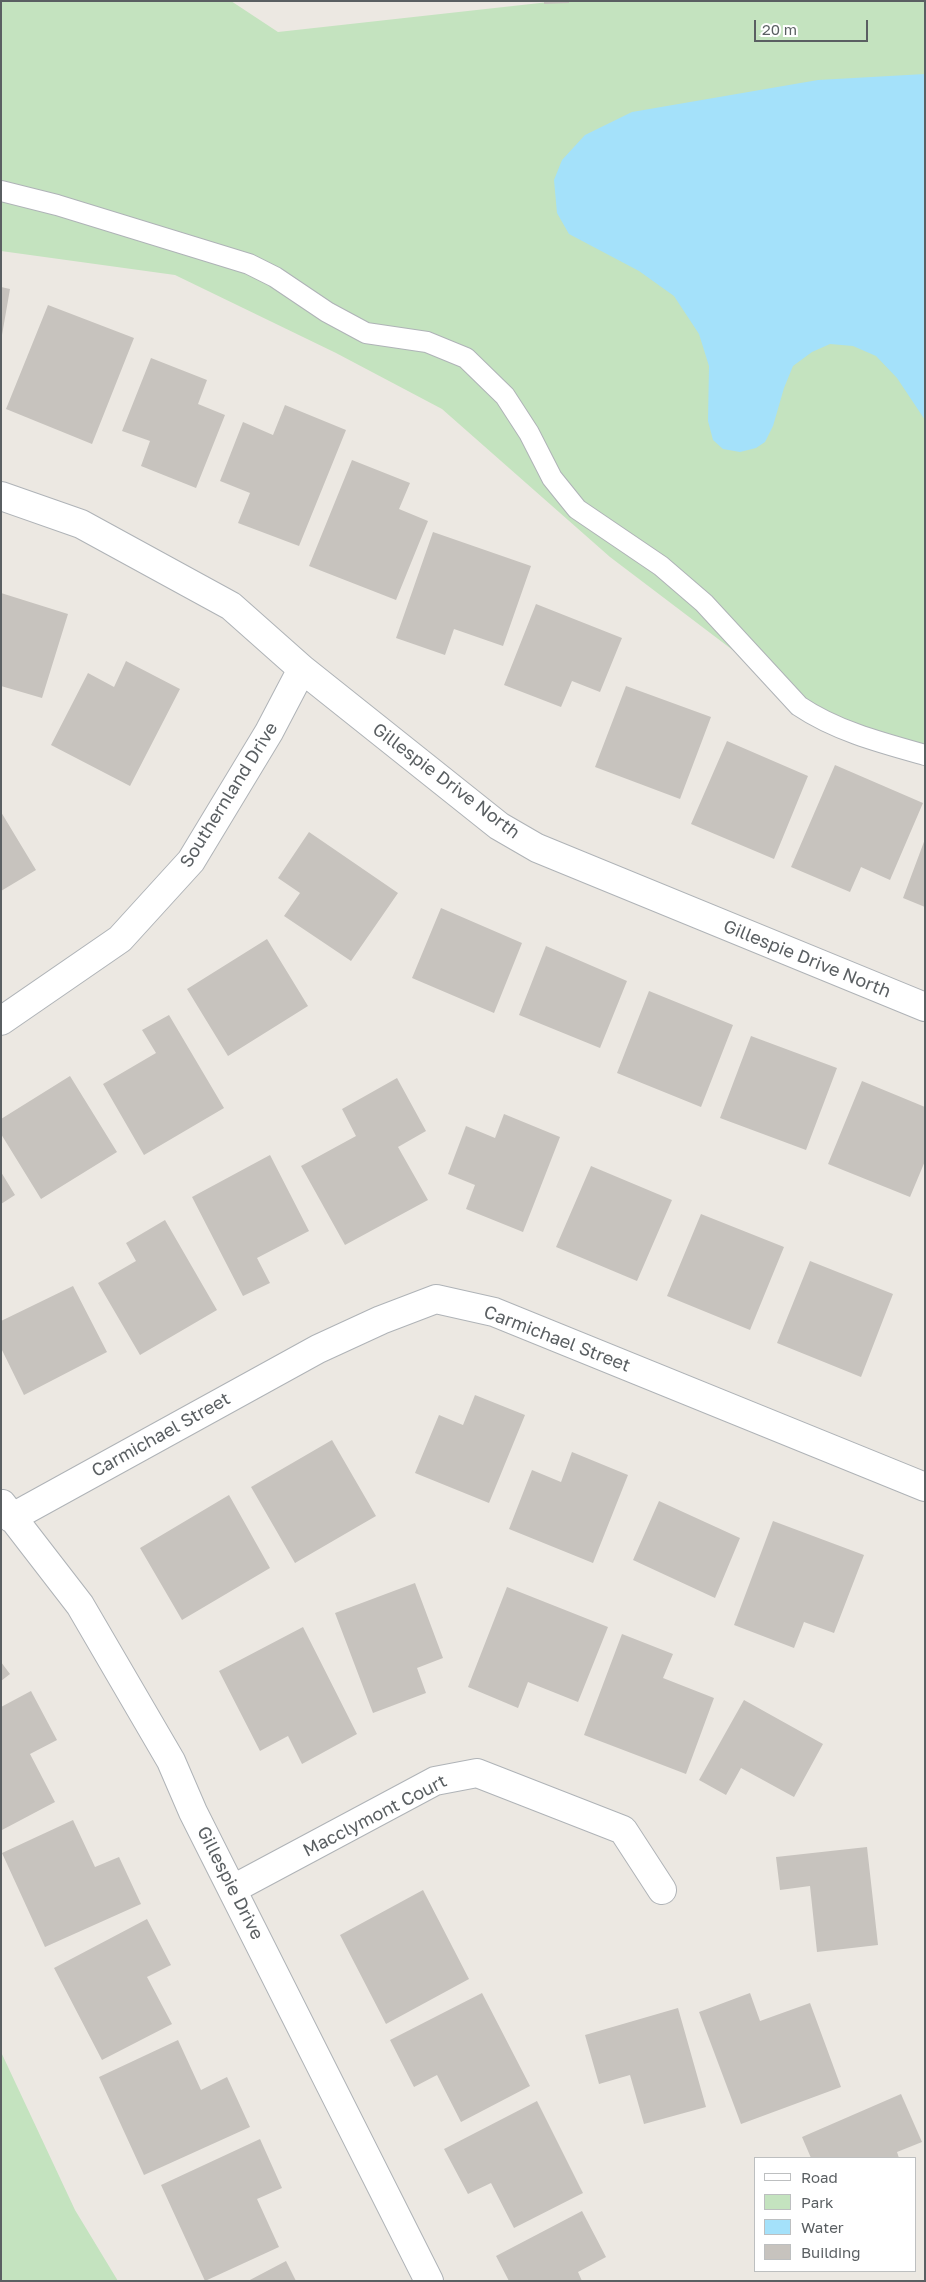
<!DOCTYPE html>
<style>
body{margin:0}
#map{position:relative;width:926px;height:2282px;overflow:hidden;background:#ece8e2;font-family:"Golos Text",sans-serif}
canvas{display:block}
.frame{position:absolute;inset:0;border:2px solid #5a5f62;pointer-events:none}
.legend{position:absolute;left:754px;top:2157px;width:162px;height:115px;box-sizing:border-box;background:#fff;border:1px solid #bdbfc0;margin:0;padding:6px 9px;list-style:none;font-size:15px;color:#5a5f62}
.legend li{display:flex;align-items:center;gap:10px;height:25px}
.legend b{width:25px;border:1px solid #bdbfc0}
.scale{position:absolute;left:754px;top:20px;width:114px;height:22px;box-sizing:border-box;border:2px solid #5a5f62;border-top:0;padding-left:6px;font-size:15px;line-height:18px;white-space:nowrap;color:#5a5f62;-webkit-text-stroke:4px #fff;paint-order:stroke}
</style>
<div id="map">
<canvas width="926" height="2282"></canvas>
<div class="frame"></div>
<ul class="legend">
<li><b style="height:6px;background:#fff"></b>Road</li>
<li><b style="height:14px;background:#c4e3bf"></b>Park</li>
<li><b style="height:14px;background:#a4e1fa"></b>Water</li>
<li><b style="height:14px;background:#c7c3be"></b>Building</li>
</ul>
<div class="scale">20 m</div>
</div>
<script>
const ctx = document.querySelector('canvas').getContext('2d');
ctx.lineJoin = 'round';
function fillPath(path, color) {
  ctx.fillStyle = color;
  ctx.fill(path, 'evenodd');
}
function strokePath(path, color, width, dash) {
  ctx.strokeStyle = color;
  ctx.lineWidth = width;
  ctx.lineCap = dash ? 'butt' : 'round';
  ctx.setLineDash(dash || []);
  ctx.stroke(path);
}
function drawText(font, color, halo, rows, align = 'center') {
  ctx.font = font + ' "Golos Text",sans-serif';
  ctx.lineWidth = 4;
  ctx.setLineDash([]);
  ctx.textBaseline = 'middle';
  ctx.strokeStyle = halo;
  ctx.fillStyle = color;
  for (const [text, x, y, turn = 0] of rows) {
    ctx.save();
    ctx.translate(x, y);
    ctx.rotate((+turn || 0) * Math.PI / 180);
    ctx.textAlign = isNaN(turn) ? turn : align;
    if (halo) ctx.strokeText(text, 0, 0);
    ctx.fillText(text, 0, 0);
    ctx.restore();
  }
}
const green = new Path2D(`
 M1 1H231L278 32 558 1H925V760L850 739 610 557 442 409 336 353 175 275 1 251Z
 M1 2052 75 2210 118 2281H1Z`);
const water = new Path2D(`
 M925 74V420L897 378 876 356 853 346 830 344 812 352 793 366 784 388 773 426 765 442 756 448 740 452 723 449 713 440 708 421 709 366 699 334 674 296 639 271 569 234 557 213 554 180 562 160 585 135 632 112 818 80Z`);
const building = new Path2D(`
 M544 1H569V3L544 4Z
 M1 287 10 289 2 335H1Z
 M48 305 134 338 92 444 6 409Z
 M151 358 207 380 198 404 225 415 196 488 141 466 150 441 122 431Z
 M285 405 346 430 299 546 238 523 250 493 220 481 243 422 273 435Z
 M352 460 410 483 399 509 428 521 396 600 309 566Z
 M433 532 531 566 503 646 454 629 445 655 396 638Z
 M1 593 68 614 42 698 1 686Z
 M536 604 622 638 600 692 572 681 561 707 504 685Z
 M126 661 180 689 130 786 51 745 88 673 114 687Z
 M626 686 711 717 680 799 595 767Z
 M727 741 808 776 774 859 691 824Z
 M835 765 923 803 890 880 861 867 850 892 791 867Z
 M1 812 36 870 1 891Z
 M309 832 398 893 351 961 284 916 300 893 278 878Z
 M925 839V907L903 898Z
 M441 908 522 943 494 1013 412 978Z
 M267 939 308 1006 228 1056 187 989Z
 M546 946 627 981 600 1048 519 1015Z
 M649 991 733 1025 701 1107 617 1073Z
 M169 1015 224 1108 144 1155 103 1084 156 1053 142 1030Z
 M751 1036 837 1068 806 1150 720 1118Z
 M70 1076 117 1152 41 1199 1 1134V1119Z
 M397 1078 426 1131 398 1147 428 1200 345 1245 301 1166 356 1136 342 1109Z
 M862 1081 925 1107V1161L910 1197 828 1164Z
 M504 1114 560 1137 523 1232 466 1209 475 1185 448 1174 466 1126 495 1138Z
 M270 1155 309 1231 257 1258 270 1283 243 1296 192 1197Z
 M591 1166 672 1200 637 1281 556 1247Z
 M1 1172 15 1195 1 1204Z
 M701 1214 784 1247 750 1330 667 1296Z
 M165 1220 217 1310 140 1355 98 1283 136 1261 126 1243Z
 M810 1261 893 1294 861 1377 777 1343Z
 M73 1286 107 1352 24 1395 1 1348V1321Z
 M475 1395 525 1415 489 1503 415 1473 439 1415 463 1425Z
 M332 1440 376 1516 295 1563 251 1487Z
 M572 1452 628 1475 593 1563 509 1529 532 1470 561 1482Z
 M229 1495 270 1568 182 1620 140 1548Z
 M659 1501 740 1538 715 1598 633 1560Z
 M773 1521 864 1555 834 1633 804 1622 794 1648 734 1625Z
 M415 1583 443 1658 417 1668 426 1693 373 1713 335 1613Z
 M507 1587 608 1627 578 1702 528 1682 518 1708 468 1687Z
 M303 1627 357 1734 302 1764 288 1736 260 1751 219 1671Z
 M622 1634 673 1654 663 1678 714 1698 686 1774 584 1735Z
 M1 1662 10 1674 1 1681Z
 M31 1691 57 1740 30 1754 55 1802 2 1830 1 1707Z
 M744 1700 823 1744 794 1797 741 1768 726 1795 699 1780Z
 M73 1820 95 1867 119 1857 141 1904 45 1947 2 1853Z
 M867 1847 878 1945 817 1952 810 1886 780 1890 776 1857Z
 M423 1890 469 1979 386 2024 340 1935Z
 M147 1919 171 1965 147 1977 172 2024 102 2060 54 1968Z
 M482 1993 530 2086 461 2122 437 2075 414 2087 390 2040Z
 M750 1993 760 2021 810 2003 841 2087 741 2124 699 2012Z
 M678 2008 706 2107 644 2124 630 2075 599 2084 585 2035Z
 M178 2040 201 2090 227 2077 250 2127 144 2175 99 2077Z
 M901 2094 922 2142 897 2152 899 2158H811L802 2137Z
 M537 2101 583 2193 514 2228 491 2183 468 2194 444 2149Z
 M260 2139 282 2188 257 2199 279 2247 205 2281 161 2185Z
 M582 2211 606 2257 578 2272 582 2281H509L496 2256Z
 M286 2261 296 2281H248Z`);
const lane = new Path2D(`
 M1 191 57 205 249 264 275 277 327 312 366 333 427 342 466 358 505 396 529 433 552 478 577 509 661 566 704 603 799 706C836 731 882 743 925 755`);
const street = new Path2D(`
 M1 496 81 524 231 606 302 669 499 826 537 848 925 1007
 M1 1021 120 939 191 861 269 732 302 669
 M2 1504 80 1605 171 1761 193 1812 429 2281
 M11 1518 318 1349 381 1320 436 1299 494 1312 925 1487
 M233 1889 435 1781 477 1773 623 1830 662 1890`);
const streetNames = [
 ["Gillespie Drive North",446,781,37],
 ["Southernland Drive",229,795,-58],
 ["Gillespie Drive North",807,959,22],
 ["Carmichael Street",557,1339,21],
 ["Carmichael Street",161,1435,-29],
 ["Macclymont Court",375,1816,-27],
 ["Gillespie Drive",230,1883,63]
];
fillPath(green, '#c4e3bf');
fillPath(water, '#a4e1fa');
fillPath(building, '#c7c3be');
strokePath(lane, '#afb3b7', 22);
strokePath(street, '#afb3b7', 30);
strokePath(lane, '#fff', 20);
strokePath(street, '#fff', 28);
drawText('18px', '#5a5f62', '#fff', streetNames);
</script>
